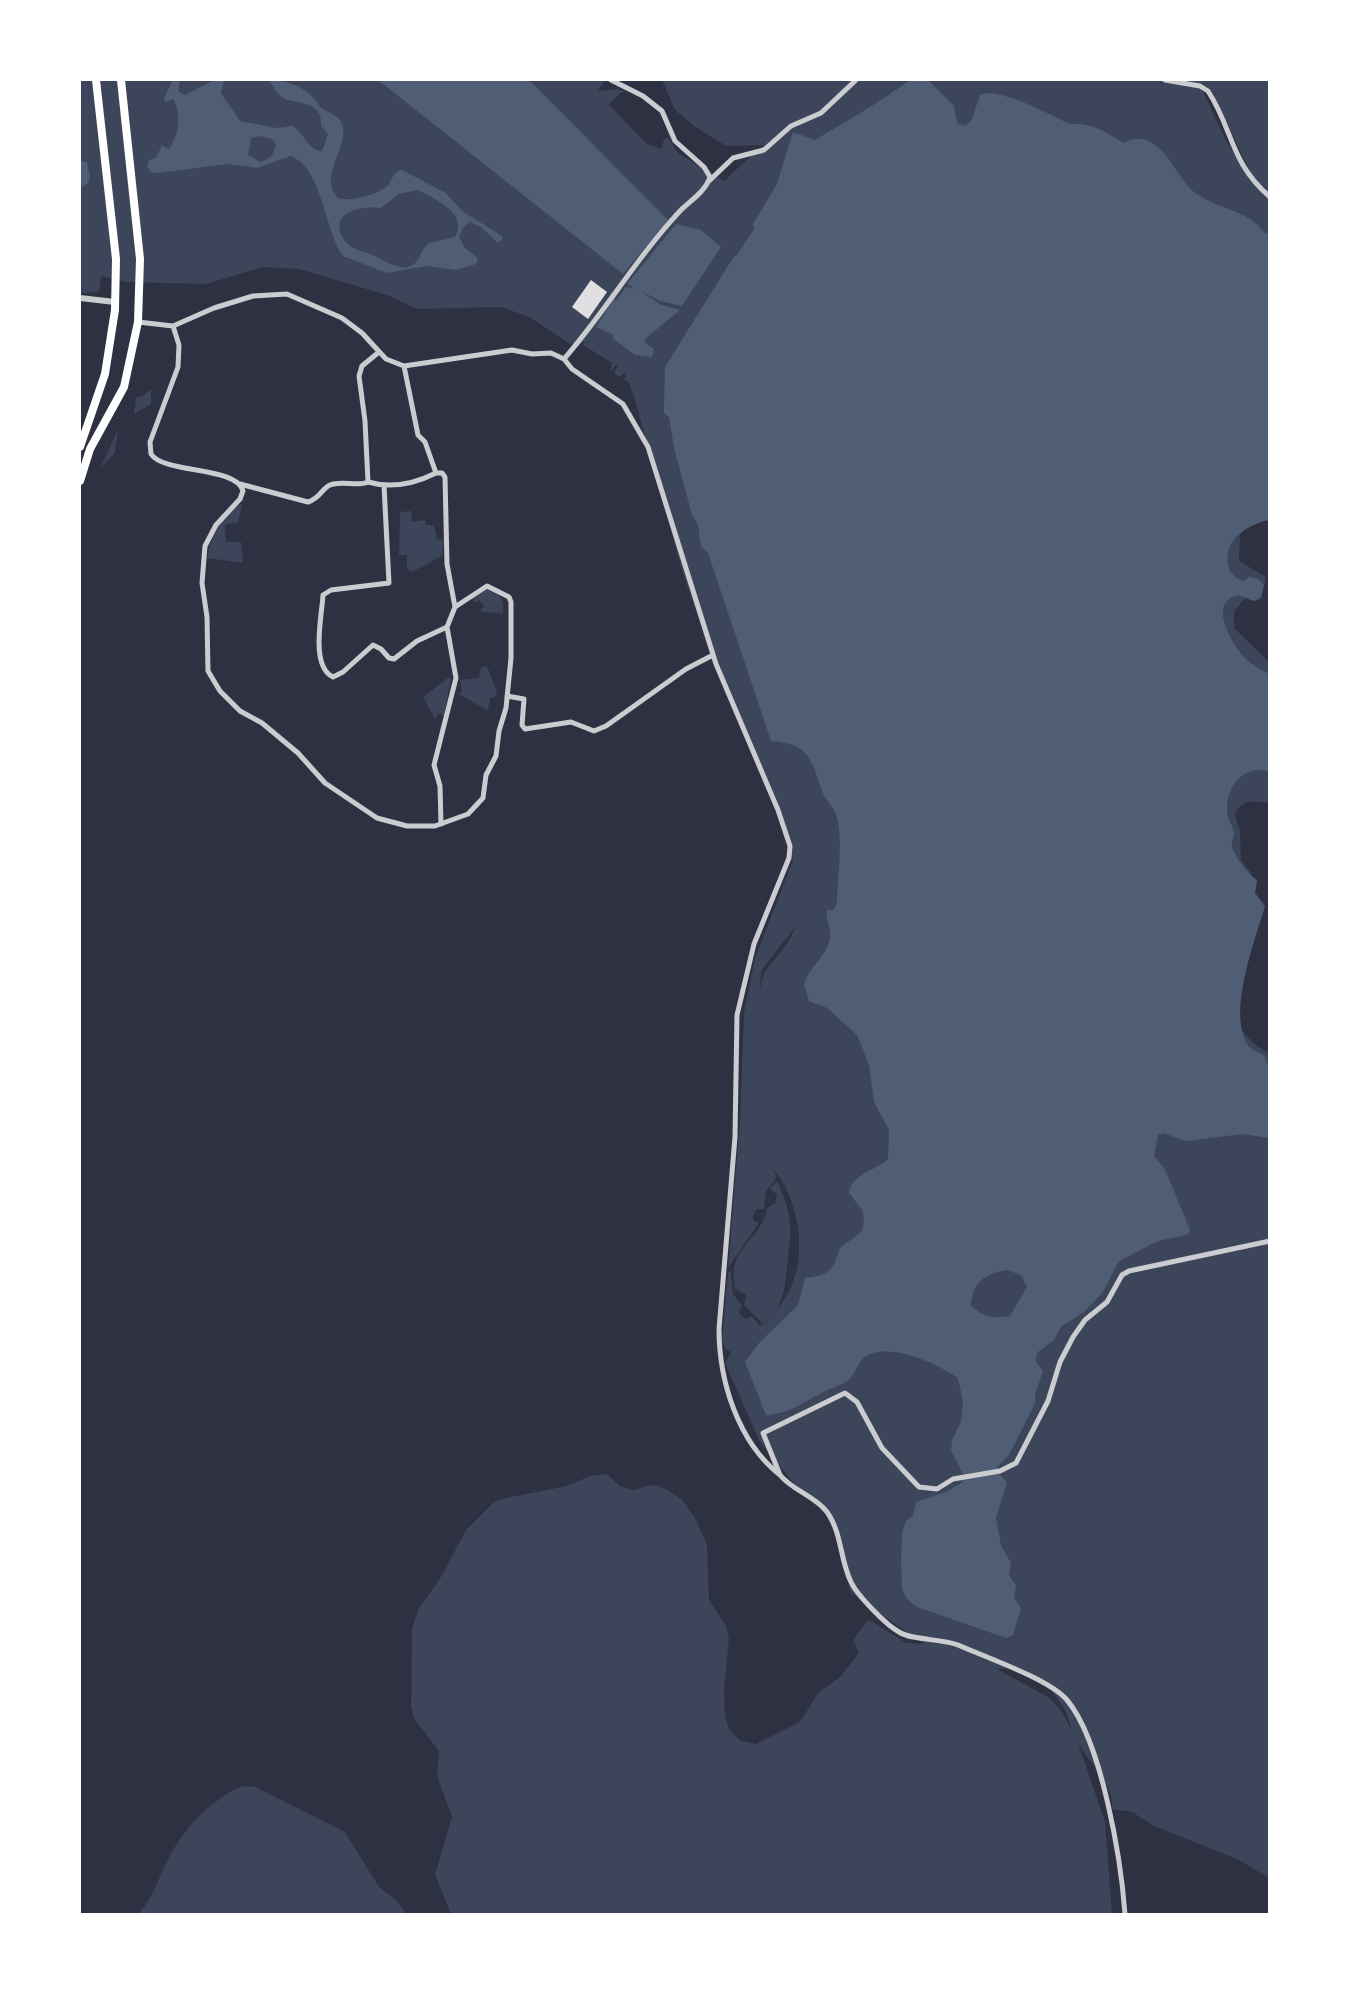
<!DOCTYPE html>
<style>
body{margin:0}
#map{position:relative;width:1349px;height:1994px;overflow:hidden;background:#2d3142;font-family:"Fira Sans",sans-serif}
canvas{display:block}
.frame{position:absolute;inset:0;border:81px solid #fff;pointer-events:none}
</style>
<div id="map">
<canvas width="1349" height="1994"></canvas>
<div class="frame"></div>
</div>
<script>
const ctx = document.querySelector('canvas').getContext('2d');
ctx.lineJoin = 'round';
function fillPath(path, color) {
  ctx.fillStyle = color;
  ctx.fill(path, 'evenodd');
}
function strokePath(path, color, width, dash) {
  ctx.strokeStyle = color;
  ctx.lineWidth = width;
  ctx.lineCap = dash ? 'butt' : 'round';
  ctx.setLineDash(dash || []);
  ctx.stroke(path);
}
const green = new Path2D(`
 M80 80H605L598 91 616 89 626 92 620 93 609 105 647 144 661 149 664 140 668 137 678 153 724 181 763 145 726 146 694 126 675 110 662 80H1269V517L1248 519 1240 535 1239 561 1266 577 1264 588 1260 593 1247 596 1234 611V628L1269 662V803C1253 801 1243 798 1235 814L1240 831 1241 860 1251 873 1252 895 1225 1005C1239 1025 1246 1042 1269 1053V1878L1237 1859 1154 1826 1132 1812 1112 1809C1114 1782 1091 1766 1078 1743L1105 1822 1112 1914H451L435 1875 452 1817 437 1776 439 1751 415 1720 411 1707 412 1630 418 1610 441 1577 466 1530 494 1502 501 1499 567 1486 590 1476 607 1474 621 1487 635 1490 646 1486 657 1485 668 1490 682 1500 695 1518 707 1545 709 1600 725 1624 729 1638 724 1690 725 1717 730 1731 741 1741 756 1744 800 1722 818 1693 840 1677 859 1653 853 1640 867 1621 873 1622 906 1643 924 1644 851 1593 839 1540 823 1506 795 1485 760 1442 725 1363 731 1352 725 1348 722 1340 728 1273 731 1271 733 1294 742 1306 739 1314 746 1319 752 1316 760 1326 735 1347 768 1319 763 1324 744 1305 746 1295 734 1288C735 1280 732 1272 735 1264 741 1243 765 1230 767 1208L775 1203 777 1195 770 1188 777 1181C795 1221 791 1228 787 1269 785 1285 784 1297 776 1310 811 1274 804 1204 772 1168L777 1178 766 1191 764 1209H757L753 1215V1220L759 1223 728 1268 740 1122 744 1013 755 958 793 860 780 807 708 647 681 567 634 396 628 382 622 379 626 377 625 373 619 377 614 373 619 362 610 372 612 363 583 345 584 342 570 344 531 318 502 307 417 309 387 295 299 269 263 267 206 284 126 282 101 276 99 292 80 293ZM1207 87 1213 93 1249 170 1248 176 1227 142 1202 90ZM796 926 789 941 764 973 760 989 761 971ZM1008 1668 1047 1684 1065 1710 1073 1732 1060 1709 1048 1697 997 1669Z
 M151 389V404L134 414 136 397 143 396Z
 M118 429 115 453 100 469Z
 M242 504 238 522 225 525 226 542H241L243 563 207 558C210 540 223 509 242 504Z
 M411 511 412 522 425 520 426 525H434L437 540 444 539 442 556 412 572 407 569V555H399L400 512Z
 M487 589C501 595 505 598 503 614L480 611 484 606 479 600 476 603 471 598Z
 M487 666 497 692 496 696 490 698 488 711 459 694 462 691 460 680 479 678 481 667Z
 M448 678H451L444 716 438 713 435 719 423 697Z
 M246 1786 255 1787 345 1832 379 1887 397 1901 406 1914H138C152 1900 158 1879 167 1861 180 1836 197 1814 221 1798 230 1792 236 1787 246 1786Z`);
const water = new Path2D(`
 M173 80H180L178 91 185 95 214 80H224L221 93 240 121 276 128 292 126C305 132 306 150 322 151L328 134 321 126C323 100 298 105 283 98 276 94 273 85 268 80 286 79 309 88 318 104 324 114 341 112 343 128 347 149 318 178 338 198 349 202 376 195 386 187 393 182 391 172 402 170L446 193 462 211 502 236V240L498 243 481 227 470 222 464 226 459 236 464 247 478 258 476 264 456 270 426 266 387 273 343 256C324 229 322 166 290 156L258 168 228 164 157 173 151 172 147 166 149 160 156 158 162 145 169 149C179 135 182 114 173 99L166 102 164 98ZM261 136 272 139 276 145 272 156 261 162 248 155 251 138ZM418 190C434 199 469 213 455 237L429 243C420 249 421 264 408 267 397 269 386 262 377 257 368 252 354 251 347 243 323 213 361 205 381 208L399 194Z
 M378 80H529L668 220 623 274Z
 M910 80H928L954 106 957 123 966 126 972 119 980 95C998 86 1050 115 1070 124 1090 122 1107 132 1123 143 1132 138 1141 137 1150 142 1171 152 1178 181 1197 194 1222 211 1247 209 1265 233L1269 234V520C1247 525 1224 539 1228 564 1229 573 1235 578 1243 581L1249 577 1258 579 1264 585 1261 598 1254 601C1249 600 1245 597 1240 596 1236 595 1231 597 1228 600 1213 613 1235 648 1245 658 1252 665 1262 670 1269 674V772C1245 763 1226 786 1227 811 1227 819 1233 825 1234 833 1234 838 1231 842 1232 847 1235 857 1248 874 1257 880L1255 893 1265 906C1255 941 1227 1012 1248 1045 1251 1050 1258 1052 1263 1055 1267 1059 1265 1062 1269 1066V1138L1243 1134 1186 1141 1163 1133 1158 1135 1154 1156 1165 1169 1190 1230 1187 1235 1158 1241 1119 1261 1103 1292 1085 1311 1061 1327 1054 1340 1038 1352 1035 1360 1043 1371 1035 1394V1403L1009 1455 998 1466V1473L1007 1482 996 1518 1001 1545 1011 1563 1009 1575 1016 1585 1014 1598 1021 1608 1013 1635 1006 1638 917 1607 907 1599 902 1589 901 1563 902 1532 906 1521 913 1516 916 1502 946 1492 963 1482 964 1476 951 1450 952 1440 961 1422 963 1402 958 1378C937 1363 888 1341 865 1357 857 1363 856 1373 849 1380 844 1384 839 1385 833 1388 809 1397 793 1414 766 1415L745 1362 759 1343 798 1305 805 1278C829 1275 832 1272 840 1248 854 1235 867 1237 863 1211L849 1193C851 1174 875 1171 888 1159L889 1130 874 1102 869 1065 857 1035 827 1008 809 1001 804 984C809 967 827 956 830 938 832 928 825 919 827 910H833L837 903C837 878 844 838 836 815 833 805 825 800 822 791 811 759 810 744 771 741L712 565 708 553 701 546 698 525 692 515 674 448 669 417 664 413V408L665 367 734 256H736L754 229 753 224 777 184 793 132 815 140C847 121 880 102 910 80ZM1007 1270 1021 1275 1027 1287 1010 1316C993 1319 984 1317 971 1306 972 1283 985 1273 1007 1270Z
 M80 161 87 162 90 178 87 184 80 188Z
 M676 224 701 230 721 247 682 306 660 301 627 284Z
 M626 287 636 288 661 305 680 310 645 339V343L654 349 652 357 635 355 612 338 614 335 596 327 613 300H617Z`);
const building = new Path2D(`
 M591 280 607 292 588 319 572 307Z`);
const minor = new Path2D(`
 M1165 80 1200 86 1208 91C1233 129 1230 163 1270 197
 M709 181 733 158 764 150 791 126 821 113 856 80
 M138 322 173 326 214 308 253 296 287 294 342 318 362 333 386 359 404 366 512 350 532 354 551 353 564 359C605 312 637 257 680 211 690 201 706 191 710 177L704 167 675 141 662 111 643 96 611 80
 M173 326 179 345 178 367 150 442 151 454C164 474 237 466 243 491L240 499 216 525 205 546 202 583 207 617 208 671 220 691 240 711 262 723 298 753 325 783 377 818 407 826H435L468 814 483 798 486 775 496 756 499 731 506 708 511 658V602L509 597 487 586 455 607
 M564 359 572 369 623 404 648 447 716 664 778 810 790 846 789 858 754 944 737 1015 735 1137 719 1329C719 1381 738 1442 780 1475L763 1433 845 1393 857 1402 882 1448 919 1487 937 1489 953 1479 1000 1471 1016 1463 1048 1401 1060 1362 1073 1337 1085 1320 1107 1302 1122 1275 1129 1271 1270 1241
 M368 482C392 489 414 484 436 473
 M240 484 308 502C321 498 321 489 330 485 342 480 357 487 368 482L365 421 359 376 362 366 379 352
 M384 485 389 583 331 590 323 595C322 615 310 666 333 677L343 672 373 645 381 649 389 658 394 659 417 641 447 627 455 607 447 564 445 477 442 473H436L425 442 418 435 404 366
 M507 696 524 699 522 725 525 729 571 722 594 731 606 726 686 669 713 655
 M441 824 440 786 434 765 456 678 447 627
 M780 1475C793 1491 815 1496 827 1512 842 1533 840 1560 851 1582 857 1595 886 1625 899 1632 914 1641 940 1638 958 1645 985 1657 1049 1679 1067 1700 1102 1742 1121 1860 1125 1914`);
const tertiary = new Path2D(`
 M80 298 115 302`);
const primary = new Path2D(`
 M80 447 105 374 115 310 116 259 96 80
 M80 481 90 449 124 387 138 322 140 259 121 80`);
fillPath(green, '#3c4559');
fillPath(water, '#4f5d75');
fillPath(building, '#e0e0e3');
strokePath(minor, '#caccd0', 5);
strokePath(tertiary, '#caccd0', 6);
strokePath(primary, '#fff', 8);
</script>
